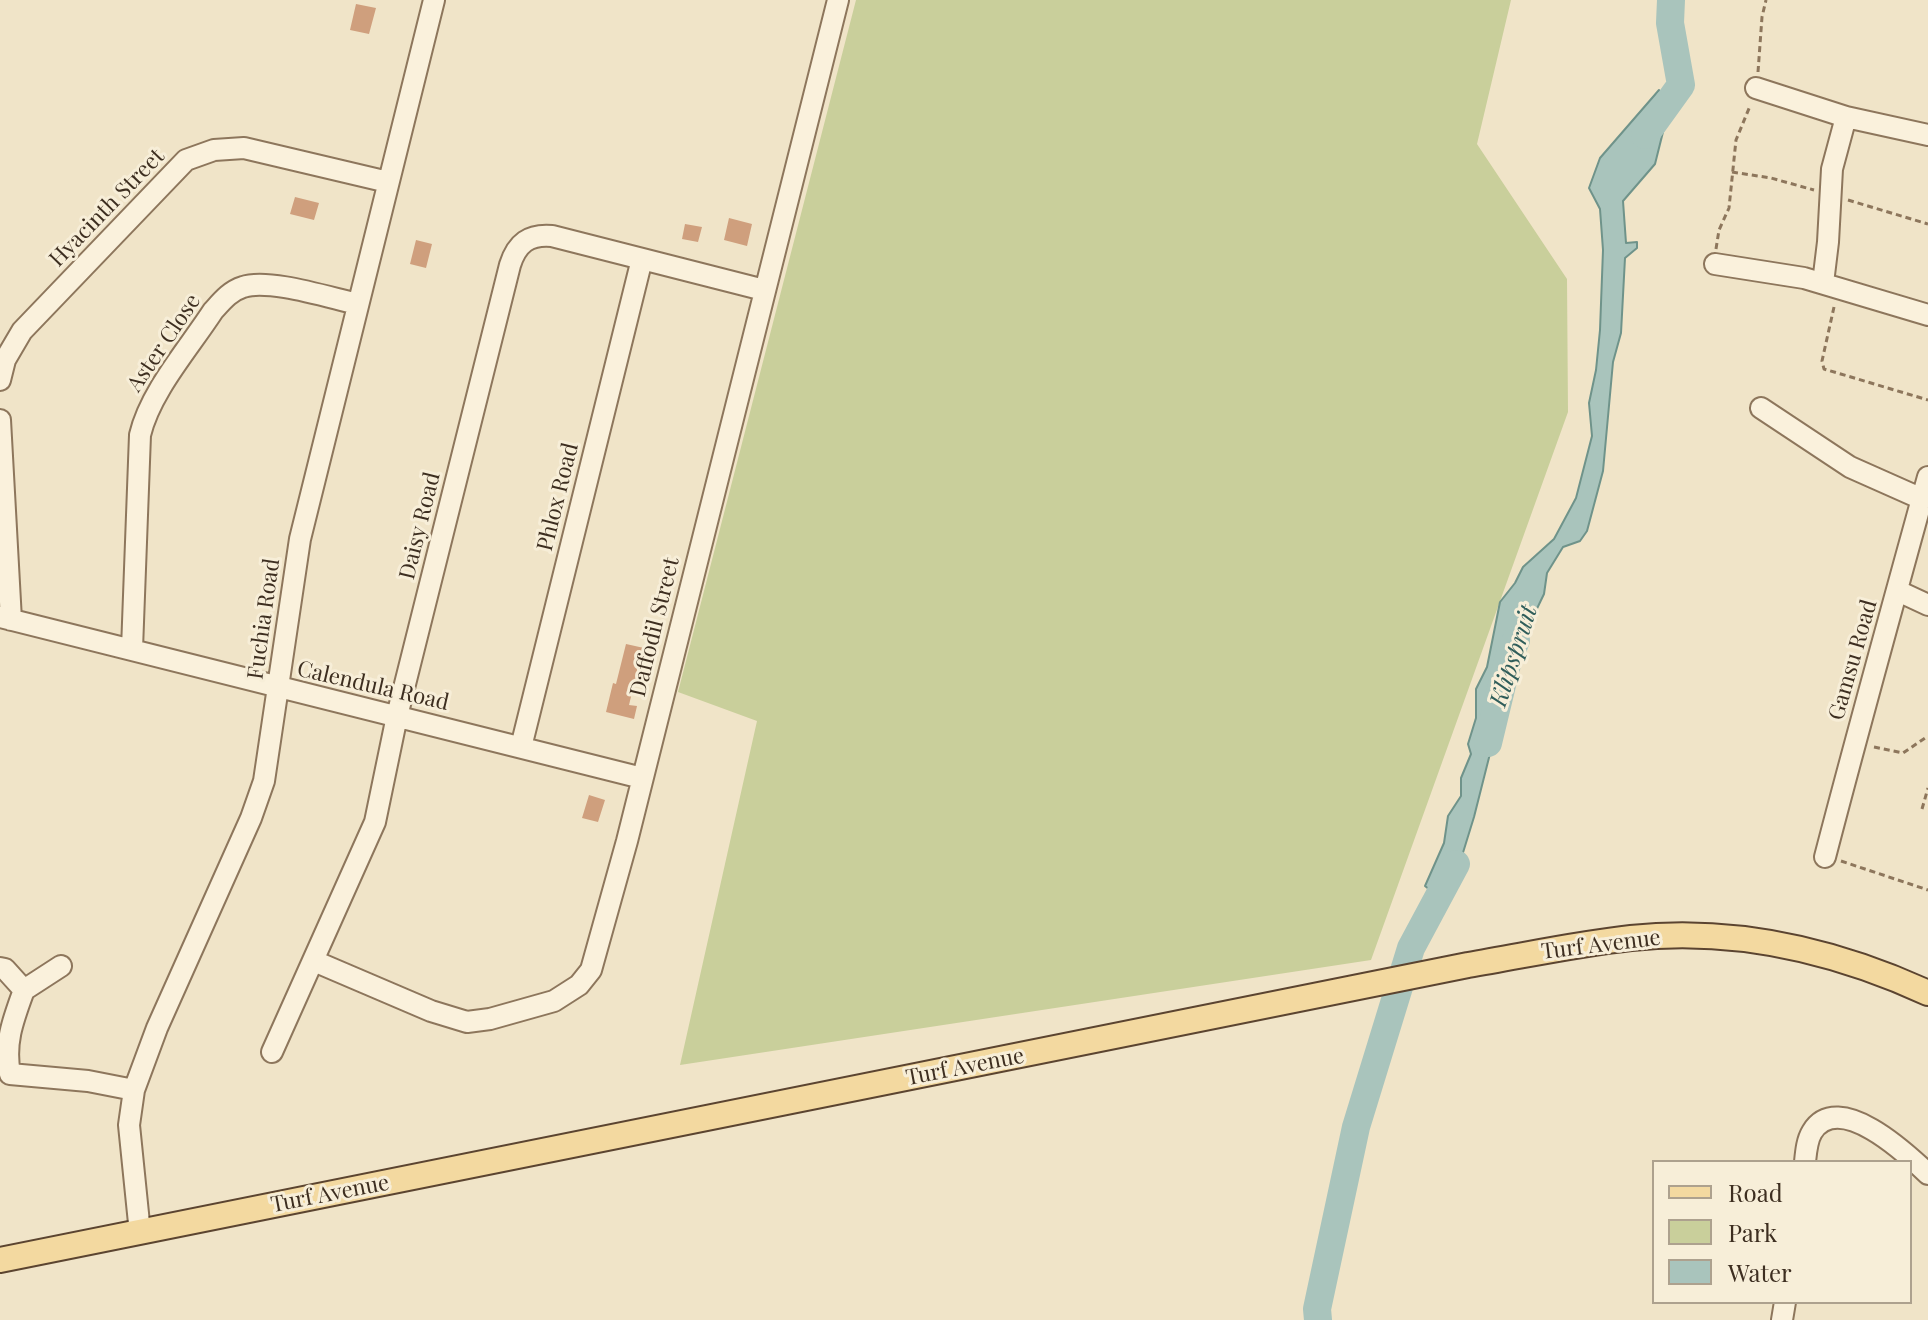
<!DOCTYPE html>
<style>
body{margin:0}
#map{position:relative;width:1928px;height:1320px;overflow:hidden;background:#f0e4c8;font-family:"Playfair Display",serif}
canvas{display:block}
.legend{position:absolute;left:1652px;top:1160px;width:260px;height:144px;box-sizing:border-box;background:#f7eed8;border:2px solid #ada18e;margin:0;padding:10px 14px;list-style:none;font-size:24px;color:#3d2e20}
.legend li{display:flex;align-items:center;gap:16px;height:40px}
.legend b{width:40px;border:2px solid #ada18e}
</style>
<div id="map">
<canvas width="1928" height="1320"></canvas>
<ul class="legend">
<li><b style="height:10px;background:#f3d9a0"></b>Road</li>
<li><b style="height:22px;background:#c9cf9b"></b>Park</li>
<li><b style="height:22px;background:#a9c4bc"></b>Water</li>
</ul>
</div>
<script>
const ctx = document.querySelector('canvas').getContext('2d');
ctx.lineJoin = 'round';
function fillPath(path, color) {
  ctx.fillStyle = color;
  ctx.fill(path, 'evenodd');
}
function strokePath(path, color, width, dash) {
  ctx.strokeStyle = color;
  ctx.lineWidth = width;
  ctx.lineCap = dash ? 'butt' : 'round';
  ctx.setLineDash(dash || []);
  ctx.stroke(path);
}
function drawText(font, color, halo, rows, align = 'center') {
  ctx.font = font + ' "Playfair Display",serif';
  ctx.lineWidth = 6;
  ctx.setLineDash([]);
  ctx.textBaseline = 'middle';
  ctx.strokeStyle = halo;
  ctx.fillStyle = color;
  for (const [text, x, y, turn = 0] of rows) {
    ctx.save();
    ctx.translate(x, y);
    ctx.rotate((+turn || 0) * Math.PI / 180);
    ctx.textAlign = isNaN(turn) ? turn : align;
    if (halo) ctx.strokeText(text, 0, 0);
    ctx.fillText(text, 0, 0);
    ctx.restore();
  }
}
const green = new Path2D(`
 M856 0H1511L1477 144 1567 279 1568 412 1371 960 680 1065 757 721 678 692Z`);
const water = new Path2D(`
 M1659 90 1669 108 1655 164 1623 201 1626 243 1637 242V248L1625 258 1621 333 1613 362 1603 471 1587 531 1580 541 1563 547 1547 573 1544 594 1495 696 1499 718 1474 817 1457 872 1441 899 1425 886 1444 843 1448 816 1461 796V778L1471 754 1468 744 1476 718V689L1487 667 1500 602 1515 583 1523 567 1554 539 1576 498 1592 436 1589 403 1596 370 1600 330 1603 250 1600 209 1589 188 1600 158Z`);
const river = new Path2D(`
 M1645 135 1681 85 1670 23 1671 0
 M1488 743 1508 660 1516 640
 M1318 1320 1317 1309 1356 1127 1411 948 1456 864`);
const building = new Path2D(`
 M356 4 376 8 369 34 350 30Z
 M295 197 319 203 314 220 290 214Z
 M729 218 752 224 747 246 724 240Z
 M685 224 702 227 698 242 682 239Z
 M416 240 432 244 426 268 410 264Z
 M626 644 653 650 645 682 635 680 629 705 637 706 634 719 606 712 613 683 616 684Z
 M589 795 605 800 598 822 582 818Z`);
const path = new Path2D(`
 M1758 72 1762 17 1766 0
 M1732 172 1771 178 1814 190
 M1848 200 1928 224
 M1716 249 1719 230 1729 208 1736 140 1750 106
 M1834 307 1822 361 1824 369 1928 400
 M1874 747 1903 753 1928 736
 M1922 809 1928 788
 M1841 861 1928 890`);
const minor = new Path2D(`
 M1756 88 1846 117 1928 135
 M1715 264 1804 278 1928 315
 M1823 283 1828 242 1832 169 1846 117
 M0 380 5 360 22 331 186 160 214 150 244 148 388 182
 M1761 408 1850 467 1922 499
 M0 420 11 620
 M1898 591 1928 605
 M0 617 642 778
 M132 649 140 435C150 392 189 348 213 311 222 301 230 291 243 287 268 278 330 298 358 304
 M521 747 642 259
 M1825 857C1858 730 1893 604 1928 477
 M314 961 431 1011 467 1022 490 1019 554 1001 579 985 591 970 627 841 838 0
 M0 968 5 969 24 990C13 1020 4 1043 10 1074L88 1081 134 1090
 M24 990 61 966
 M272 1052 375 822 397 716 510 265C517 243 529 234 552 236L764 290
 M1805 1162C1806 1152 1807 1140 1812 1132 1838 1089 1907 1154 1928 1174
 M140 1233 129 1125 134 1090 157 1028 251 818 264 781 300 539 434 0
 M1782 1320 1785 1302`);
const major = new Path2D(`
 M0 1260 1468 965C1522 956 1576 944 1631 938 1735 927 1834 950 1928 993`);
const streetNames = [
 ["Hyacinth Street",107,208,-46],
 ["Aster Close",164,343,-56],
 ["Phlox Road",558,497,-76],
 ["Daisy Road",420,526,-76],
 ["Fuchia Road",264,619,-82],
 ["Daffodil Street",655,627,-76],
 ["Gamsu Road",1853,660,-74],
 ["Calendula Road",373,686,13],
 ["Turf Avenue",1601,945,-7],
 ["Turf Avenue",965,1067,-11],
 ["Turf Avenue",330,1194,-11]
];
const waterNames = [
 ["Klipspruit",1514,656,-72]
];
fillPath(green, '#c9cf9b');
fillPath(water, '#a9c4bc');
strokePath(water, '#6f938a', 2);
strokePath(river, '#a9c4bc', 28);
fillPath(building, '#cf9f7d');
strokePath(minor, '#8d765c', 24);
strokePath(major, '#5b4430', 28);
strokePath(path, '#8d765c', 3, [6, 4]);
strokePath(minor, '#faf1dc', 20);
strokePath(major, '#f3d9a0', 24);
drawText('22px', '#3d2e20', '#f7eed8', streetNames);
drawText('italic 24px', '#2f5d5a', '#f7eed8', waterNames);
</script>
